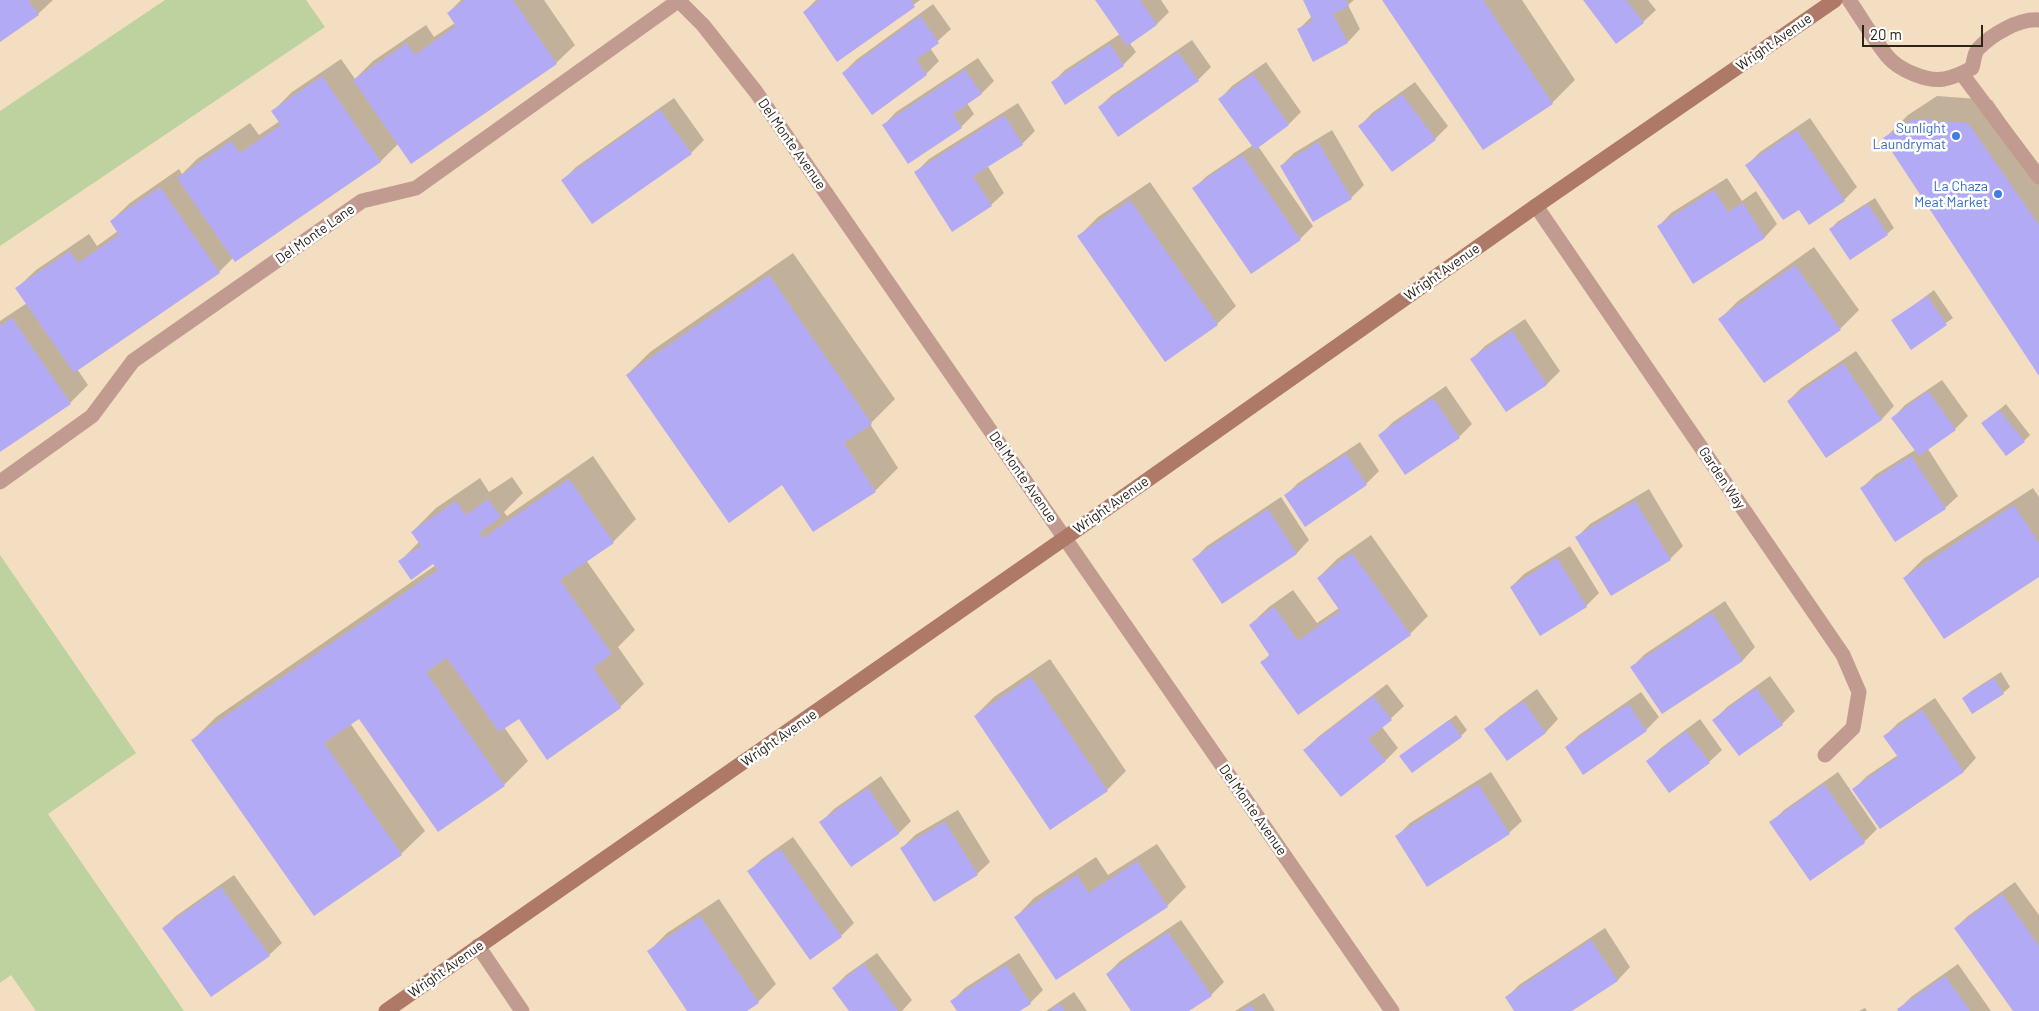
<!DOCTYPE html>
<style>
body{margin:0}
#map{position:relative;width:2039px;height:1011px;overflow:hidden;background:#f3dec1;font-family:Barlow,sans-serif}
canvas{display:block}
.scale{position:absolute;left:1862px;top:25px;width:121px;height:22px;box-sizing:border-box;border:2px solid #2a2318;border-top:0;padding-left:6px;font-size:15px;line-height:18px;white-space:nowrap;color:#2a2318;-webkit-text-stroke:4px #fff;paint-order:stroke}
</style>
<div id="map">
<canvas width="2039" height="1011"></canvas>
<div class="scale">20 m</div>
</div>
<script>
const ctx = document.querySelector('canvas').getContext('2d');
ctx.lineJoin = 'round';
function fillPath(path, color) {
  ctx.fillStyle = color;
  ctx.fill(path, 'evenodd');
}
function strokePath(path, color, width, dash) {
  ctx.strokeStyle = color;
  ctx.lineWidth = width;
  ctx.lineCap = dash ? 'butt' : 'round';
  ctx.setLineDash(dash || []);
  ctx.stroke(path);
}
function drawText(font, color, halo, rows, align = 'center') {
  ctx.font = font + ' Barlow,sans-serif';
  ctx.lineWidth = 5;
  ctx.setLineDash([]);
  ctx.textBaseline = 'middle';
  ctx.strokeStyle = halo;
  ctx.fillStyle = color;
  for (const [text, x, y, turn = 0] of rows) {
    ctx.save();
    ctx.translate(x, y);
    ctx.rotate((+turn || 0) * Math.PI / 180);
    ctx.textAlign = isNaN(turn) ? turn : align;
    if (halo) ctx.strokeText(text, 0, 0);
    ctx.fillText(text, 0, 0);
    ctx.restore();
  }
}
const green = new Path2D(`
 M165 0H306L325 27 0 246V111Z
 M0 555 136 753 48 814 184 1011H36L11 975 0 983Z`);
const shadow = new Path2D(`
 M0 0H53L38 14 0 40Z
 M461 0H544L575 45 556 63 398 144 381 161 236 260 234 257 219 272 77 369 88 385 70 403 0 451V321L27 303 17 288 36 270 89 234 97 246 118 231 111 221 130 203 179 169 182 174 197 159 250 123 259 135 280 121 273 111 292 92 341 59 355 79 373 61 426 25 434 37 455 23 448 13Z
 M816 0H920L838 60 804 12Z
 M1097 0H1161L1169 12 1157 24 1129 42 1136 52 1123 65 1052 83 1065 70 1120 34Z
 M1304 0H1354L1348 5 1360 29 1348 42 1314 60 1298 30 1311 17Z
 M1383 0H1522L1575 80 1552 103Z
 M1584 0H1648L1656 10 1643 22Z
 M933 4 951 29 930 48 939 61 926 74 843 73 856 60Z
 M1192 40 1211 67 1198 80 1099 107 1112 95Z
 M978 58 994 81 981 94 967 103 974 114 961 127 884 125 896 112Z
 M1266 62 1301 112 1289 124 1258 146 1313 226 1300 239 1194 188 1207 176 1253 145 1220 99 1232 86Z
 M1415 82 1448 126 1435 139 1360 126 1372 113Z
 M1937 96 1992 100 2039 169V374L1885 138 1908 115Z
 M674 98 704 140 691 153 563 180 576 167Z
 M1018 103 1035 131 1022 144 987 165 1004 193 991 205 916 172 929 159Z
 M1810 118 1857 187 1844 200 1799 208 1747 165 1760 152Z
 M1332 130 1364 185 1351 198 1281 166 1294 153Z
 M1727 178 1742 201 1756 191 1777 224 1765 237 1694 282 1659 226 1671 213Z
 M1150 182 1236 306 1217 324 1079 236 1098 217Z
 M1875 198 1894 228 1887 234 1831 229 1837 222Z
 M1814 247 1859 310 1840 329 1764 382 1720 319 1738 301Z
 M793 253 895 399 870 424 898 468 875 491 783 483 627 375 650 352Z
 M1934 290 1953 318 1911 348 1893 321Z
 M1525 319 1560 371 1547 384 1506 410 1472 359 1485 346Z
 M1856 351 1894 406 1882 419 1826 457 1788 401 1801 388Z
 M1942 380 1968 416 1955 429 1928 449 1958 496 1945 508 1862 488 1875 475 1915 450 1893 418 1905 405Z
 M1446 386 1472 424 1459 437 1406 473 1380 435 1393 422Z
 M2006 404 2030 435 2024 441 1983 423Z
 M1360 442 1379 471 1366 484 1306 525 1286 495 1298 483Z
 M593 456 636 519 613 542 586 560 635 630 618 647 644 684 620 707 519 717 504 727 528 761 504 785 438 830 359 717 350 723 425 831 401 854 193 740 216 717 436 565 434 562 400 561 419 542 412 532 436 508 480 478 489 492 512 477 523 493 504 512 507 516Z
 M2033 488 2039 497V576L1904 578 1923 559Z
 M1649 489 1683 546 1670 559 1577 537 1590 524Z
 M1281 497 1309 540 1297 553 1222 602 1194 559 1207 546Z
 M1371 535 1428 616 1410 634 1262 662 1270 654 1250 625 1269 607 1293 590 1317 623 1339 608 1318 578 1337 559Z
 M1570 546 1599 593 1586 606 1511 587 1524 574Z
 M1725 601 1755 647 1743 660 1662 713 1632 667 1645 654Z
 M1050 659 1126 771 1107 790 975 716 994 697Z
 M2001 672 2010 687 2003 693 1963 698 1970 692Z
 M1770 676 1795 711 1782 724 1739 754 1714 720 1727 707Z
 M1387 684 1404 706 1382 727 1398 748 1386 760 1341 795 1305 750 1318 737Z
 M1537 689 1558 719 1546 732 1507 760 1486 729 1499 717Z
 M1641 692 1659 717 1646 730 1566 747 1579 735Z
 M1935 698 1976 758 1964 771 1880 827 1854 789 1867 776 1898 755 1885 736 1898 723Z
 M1456 715 1467 730 1461 736 1400 756Z
 M1700 719 1722 750 1709 762 1648 761 1661 748Z
 M1491 772 1522 821 1509 833 1397 836 1410 823Z
 M1838 772 1877 829 1864 842 1811 879 1771 823 1784 810Z
 M881 776 911 821 898 834 821 822 834 809Z
 M958 810 990 862 977 874 902 848 915 835Z
 M793 837 854 923 841 936 810 958 749 871 762 859Z
 M1157 844 1186 887 1167 906 1056 978 1016 917 1034 898 1096 857 1108 875Z
 M234 875 282 943 269 955 163 928 176 916Z
 M2015 882 2039 915V1011H2014L1955 928 1968 916Z
 M719 899 776 984 758 1002 745 1011H689L649 951 667 933Z
 M1181 920 1224 982 1211 995 1187 1011H1133L1107 974 1120 961Z
 M1605 928 1630 967 1618 980 1570 1011H1515L1506 998 1519 985Z
 M877 953 912 1000 902 1011H850L833 988 846 975Z
 M1019 953 1043 990 1030 1003 1018 1011H958L952 1001 965 988Z
 M1958 964 1991 1011H1899L1898 1010 1911 997Z
 M1074 992 1087 1011H1046Z
 M1264 993 1275 1011H1235Z
 M1865 1008 1867 1011H1859Z`);
const building = new Path2D(`
 M0 0H28L39 15 0 42Z
 M465 0H513L557 64 411 164 353 80 407 43 415 55 456 26 447 13Z
 M820 0H911L915 7 837 62 803 12Z
 M1095 0H1140L1157 25 1127 46Z
 M1303 0H1346L1349 6 1333 14 1348 43 1313 62 1297 29 1313 21Z
 M1382 0H1483L1553 104 1483 150Z
 M1583 0H1626L1644 23 1616 44Z
 M920 16 939 43 916 60 927 75 872 115 842 73Z
 M1110 44 1124 66 1065 105 1051 82Z
 M1178 52 1199 81 1118 137 1098 107Z
 M965 70 982 94 953 114 962 128 908 164 882 125Z
 M1253 74 1289 125 1255 150 1218 99Z
 M322 76 381 162 235 262 177 178 231 141 240 153 281 125 271 111Z
 M1402 94 1436 140 1392 172 1358 126Z
 M660 110 692 154 592 224 561 180Z
 M1004 115 1023 145 973 176 992 206 952 232 914 172Z
 M1913 119 1968 123 2039 225V376L1883 138Z
 M1797 130 1845 201 1809 225 1799 210 1783 220 1745 165Z
 M1318 142 1352 199 1313 222 1280 166Z
 M1242 155 1301 240 1251 274 1192 188Z
 M160 187 220 273 74 373 15 288 70 251 78 263 119 235 110 221Z
 M1714 190 1728 212 1743 203 1765 238 1693 284 1657 226Z
 M1130 200 1218 325 1165 362 1077 236Z
 M1868 204 1888 235 1850 260 1829 229Z
 M1795 265 1841 330 1764 383 1718 319Z
 M769 275 872 424 844 443 876 492 813 532 782 485 729 523 626 375Z
 M1927 296 1947 325 1911 350 1891 320Z
 M12 318 71 404 0 452V326Z
 M1512 331 1547 385 1506 412 1470 359Z
 M1843 363 1882 420 1826 458 1787 401Z
 M1928 391 1956 430 1919 456 1891 418Z
 M1433 398 1460 438 1405 475 1378 435Z
 M1999 410 2025 442 2006 456 1981 423Z
 M1346 454 1367 485 1305 527 1284 495Z
 M1911 456 1946 509 1895 542 1860 488Z
 M569 479 614 543 560 580 612 654 593 668 621 708 547 760 519 719 499 732 447 658 426 672 505 786 438 832 359 719 324 743 402 855 314 916 191 740 438 570 433 564 411 580 398 561 421 546 411 532 456 501 466 515 488 499 501 517 479 533 483 538Z
 M1635 501 1671 560 1611 596 1575 537Z
 M2014 505 2039 543V577L1944 639 1903 578Z
 M1268 509 1297 554 1222 604 1192 559Z
 M1352 553 1411 635 1298 715 1260 662 1270 656 1249 625 1274 607 1298 641 1340 611 1317 578Z
 M1557 558 1587 607 1540 636 1510 587Z
 M1712 613 1743 661 1662 714 1630 667Z
 M1031 677 1108 791 1050 830 974 716Z
 M1994 678 2004 694 1972 714 1962 698Z
 M1756 688 1783 725 1739 756 1712 720Z
 M1373 696 1392 720 1368 739 1386 761 1341 797 1303 750Z
 M1523 701 1546 733 1507 761 1484 729Z
 M1628 704 1647 731 1583 775 1565 747Z
 M1922 710 1964 772 1880 829 1852 789 1898 757 1883 736Z
 M1449 720 1462 737 1412 773 1399 756Z
 M1686 731 1710 763 1669 793 1646 761Z
 M1478 784 1510 834 1427 887 1395 836Z
 M1824 784 1865 843 1810 881 1769 822Z
 M868 788 899 834 851 867 819 822Z
 M945 822 978 875 934 902 900 848Z
 M780 849 842 937 810 960 747 871Z
 M1137 861 1168 907 1056 980 1014 917 1077 875 1089 893Z
 M221 887 270 956 211 997 162 928Z
 M2002 894 2039 946V1011H2013L1954 928Z
 M700 916 759 1003 747 1011H687L647 951Z
 M1168 932 1212 996 1189 1011H1131L1106 974Z
 M1591 940 1618 981 1572 1011H1514L1505 997Z
 M864 964 898 1011H849L832 988Z
 M1006 965 1031 1004 1020 1011H957L950 1001Z
 M1945 976 1970 1011H1898L1897 1009Z
 M1060 1004 1065 1011H1050Z
 M1251 1005 1255 1011H1242Z`);
const lane = new Path2D(`
 M1849 0C1862 19 1874 40 1888 57 1899 70 1927 82 1944 79 1954 77 1963 73 1972 68 1974 62 1974 53 1978 49 1991 35 2019 18 2039 20
 M1962 74 2039 177
 M0 482 92 416 133 361 362 201 416 188 678 1
 M478 946 522 1011`);
const street = new Path2D(`
 M678 0 703 25 756 92 1392 1011
 M1536 206 1843 655 1859 692 1853 728 1825 755`);
const secondary = new Path2D(`
 M386 1011 1065 538 1536 206 1835 0`);
const markers = [
 [1956,136,5,"#3f7fe0"],
 [1998,194,5,"#3f7fe0"]
];
const streetNames = [
 ["Wright Avenue",1774,42,-35],
 ["Del Monte Avenue",792,144,55],
 ["Del Monte Lane",315,234,-35],
 ["Wright Avenue",1442,272,-35],
 ["Del Monte Avenue",1023,477,55],
 ["Garden Way",1722,478,56],
 ["Wright Avenue",1111,505,-35],
 ["Wright Avenue",779,738,-35],
 ["Del Monte Avenue",1253,810,55],
 ["Wright Avenue",446,969,-35]
];
const shopNames = [
 ["Sunlight",1946,128],
 ["Laundrymat",1946,144],
 ["La Chaza",1988,186],
 ["Meat Market",1988,202]
];
fillPath(green, '#bed29f');
fillPath(shadow, '#0003');
fillPath(building, '#b3aaf6');
strokePath(lane, '#c19b90', 15);
strokePath(street, '#c19b90', 15);
strokePath(secondary, '#af7968', 15);
for (const [x, y, r, color] of markers) {
  const dot = new Path2D();
  dot.arc(x, y, r, 0, 2 * Math.PI);
  ctx.fillStyle = color;
  ctx.fill(dot);
  strokePath(dot, '#fff', 2);
}
drawText('14px', '#2a2318', '#fff', streetNames);
drawText('14px', '#366cbe', '#fff', shopNames, 'right');
</script>
